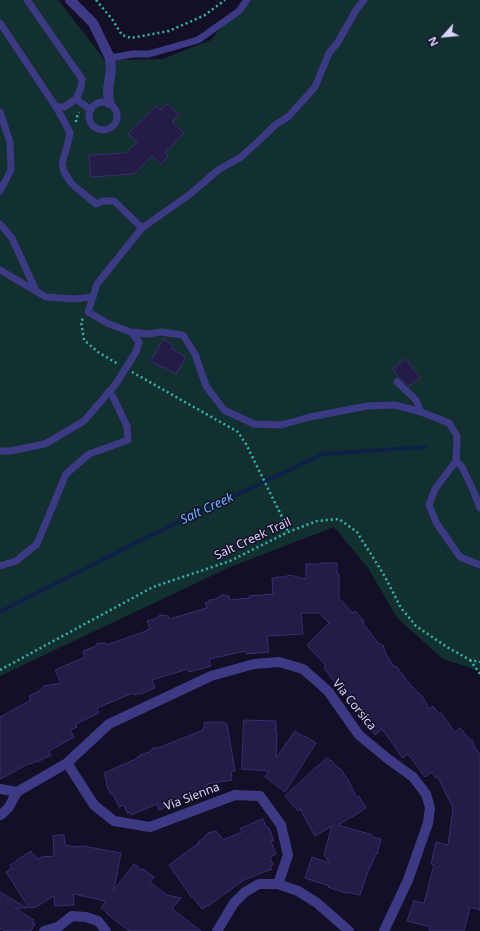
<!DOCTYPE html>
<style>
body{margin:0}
#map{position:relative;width:480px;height:931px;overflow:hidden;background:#130f26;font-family:"Noto Sans",sans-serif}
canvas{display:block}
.north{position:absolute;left:424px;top:16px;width:40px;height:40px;-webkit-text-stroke:3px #130f26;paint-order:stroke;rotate:243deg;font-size:11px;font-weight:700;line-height:16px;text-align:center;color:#d9d4ff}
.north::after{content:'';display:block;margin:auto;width:14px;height:18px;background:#d9d4ff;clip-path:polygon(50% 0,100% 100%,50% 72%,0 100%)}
</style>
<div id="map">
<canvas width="480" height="931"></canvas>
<div class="north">N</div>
</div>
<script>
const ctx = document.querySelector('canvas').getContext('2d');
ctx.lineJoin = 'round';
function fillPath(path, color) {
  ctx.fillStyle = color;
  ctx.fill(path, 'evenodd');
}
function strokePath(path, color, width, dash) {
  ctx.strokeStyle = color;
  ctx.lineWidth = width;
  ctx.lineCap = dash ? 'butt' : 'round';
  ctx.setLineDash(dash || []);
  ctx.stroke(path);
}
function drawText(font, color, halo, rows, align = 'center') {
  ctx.font = font + ' "Noto Sans",sans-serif';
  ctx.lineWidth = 3;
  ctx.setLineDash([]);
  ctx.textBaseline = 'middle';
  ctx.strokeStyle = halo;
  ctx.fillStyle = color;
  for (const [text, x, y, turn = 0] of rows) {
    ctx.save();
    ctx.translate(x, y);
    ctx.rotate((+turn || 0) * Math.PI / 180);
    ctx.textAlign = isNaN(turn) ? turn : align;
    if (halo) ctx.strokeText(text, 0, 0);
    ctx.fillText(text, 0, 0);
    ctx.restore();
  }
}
const green = new Path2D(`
 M0 0H58L105 60 163 59 211 40 243 0H480V671L443 659 397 618 368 568 334 527 230 567 0 676Z`);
const stream = new Path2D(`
 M0 612 135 543 323 454 425 447`);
const building = new Path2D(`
 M167 104 179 115 172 122 184 133 165 153 168 156 161 164 152 156 134 174 91 177 89 155 126 153 137 142 128 134 156 106 161 110Z
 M164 339 173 345 171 348 186 357 176 374 164 367 163 368 151 361Z
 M406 359 420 378 409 386 398 377 393 369Z
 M321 563H337V574H339V598L353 613 355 611 364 621 363 623 378 643 383 645 385 652 394 667 396 666 412 687H413L418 693 420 694 423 697 429 709 433 706 439 714 441 713 455 732 460 728 462 731H463L468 738 473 741 474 746 480 755V910L470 907 464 931H429L430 927 407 921 414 901 424 903 434 865 431 864 436 842 448 845 453 808 438 777 436 778 432 772 425 777 408 754 402 758 395 747 382 729 375 735 338 683 336 684 324 668 326 666 307 645 329 623 319 613H301L303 634 267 636 269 652 246 654V651L209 659 211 666 189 672 188 669 152 680 155 688 141 694 140 693 134 695 133 693 97 708 99 713 76 724 77 727 70 730 74 737 49 751 51 755 37 762V761L31 764 30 763 0 779V717L31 700 29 696 39 691 44 686 61 683 55 670 85 657 83 651 94 647 98 643H106L107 645 146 631V630L150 629 147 621 155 619 160 615 168 616 169 619 207 608 205 603 209 602V600L216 599 222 595 229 596 230 600 250 598 249 596 273 594 272 578H276V577H284L290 575 306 579V564H321Z
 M244 720 276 721V732H277L276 758 295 731 304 737 305 736 316 743 285 792 265 777 269 771 242 769Z
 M210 722H223L227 724 235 771 231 772 232 780 207 784 209 789 177 800V802L159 810 157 804 131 815 130 812 127 813 124 805 119 807 113 794 111 795 106 784 107 783 104 773 138 758 137 757 141 756 140 755 149 752 153 748H158L203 730V728L205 727 204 723Z
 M327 758 330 761 331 760 337 767 342 770 344 775 347 778 357 798 359 796 366 808 360 812 338 825 366 833 372 835 371 836 373 837 381 839 377 854H376L370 868H369L360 895 346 892 345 893 328 887 329 886 305 878 312 857 329 863 324 854 332 826 315 836 300 809 298 811 285 796Z
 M263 819 266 827 269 828 274 841H271L276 854 270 857 273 865 270 866 272 869 244 880 208 906H207L202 909 193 897 192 898 169 865 199 843 198 842 205 837 208 833 216 831 223 840 242 832 240 829Z
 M64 835 65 845 73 847 83 846 121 853 114 890 134 864 142 870 143 869 154 877 150 882 167 895 181 898 172 909 201 931H129L106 913 107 912 101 908 106 901 73 894 74 905 55 906 54 896 36 907 29 908 6 872 12 868 10 865 17 861V860L31 851 33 855 34 854 38 859 41 857 54 856 53 836Z
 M0 892 27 908H15L34 920 32 923 35 924 31 931H5L0 928Z`);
const path = new Path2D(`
 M96 0 112 19 122 35 131 38 169 31 205 15 225 0
 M76 122V119L79 112
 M83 319 81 321 84 340 98 352 118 364
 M132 372 238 432 246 444 282 517 288 532
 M470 660 480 674
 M0 670 153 587 230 561 288 532 317 521 339 519 357 532 384 575 401 608 416 626 447 647 470 660 480 662`);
const lane = new Path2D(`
 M0 23 56 107H64L76 99 81 88 82 79 27 0
 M110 58 133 54H149L198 40 239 11 247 0
 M76 99 91 110
 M89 116a14 14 0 1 1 28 0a14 14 0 1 1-28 0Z
 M56 107 64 121 70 133 67 147 62 163 64 172 72 184 96 204 103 201H114L142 228
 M0 112 10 142 11 170 0 191
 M0 224 12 238 36 291
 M0 270 46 297 74 299 93 297
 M131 332 147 334 161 332 183 335 195 354 206 386 224 410 254 424 281 425 310 417 367 406 395 405 421 412 449 423 457 436 456 461 435 489 429 505 437 524 460 557 480 565
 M397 382 416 400 421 412
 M0 451H10L45 444 84 421 115 385 136 352 139 342 131 332 109 324 88 312 97 284 142 228 189 195 218 170 241 157 264 136 275 125 288 117 315 87 329 53 338 42 356 10 364 0
 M456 461 462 467 474 492 480 508
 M0 566 16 561 37 544 66 474 89 454 128 440 127 426 113 397 109 391`);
const street = new Path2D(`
 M70 0 93 23 110 58 111 69 108 90 109 103
 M67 763 94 805 114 821 150 827 235 795 260 796 281 825 288 855 278 884
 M0 789 17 792
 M0 815 2 814 9 807 17 792 67 763 109 724 211 676 254 664 279 662 303 669 328 691 359 735 388 759 413 777 426 794 430 808 428 823 408 880 384 931
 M44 931 58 927 72 916 86 917 98 921 106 931
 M217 931 234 903 245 892 259 884H278L298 891 317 903 349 931`);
const streetNames = [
 ["Salt Creek Trail",253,539,-25],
 ["Via Corsica",354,705,51],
 ["Via Sienna",192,797,-21]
];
const waterNames = [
 ["Salt Creek",207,509,-25]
];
fillPath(green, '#12302f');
strokePath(stream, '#0c2248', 4);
fillPath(building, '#241b47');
strokePath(building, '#3b2d73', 1);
strokePath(path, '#2fb8b0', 2.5, [2, 3]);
strokePath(lane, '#3d3a85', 7);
strokePath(street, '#3d3a85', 10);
drawText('12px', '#d9d4ff', '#130f26', streetNames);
drawText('italic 13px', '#62b6ff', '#130f26', waterNames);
</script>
